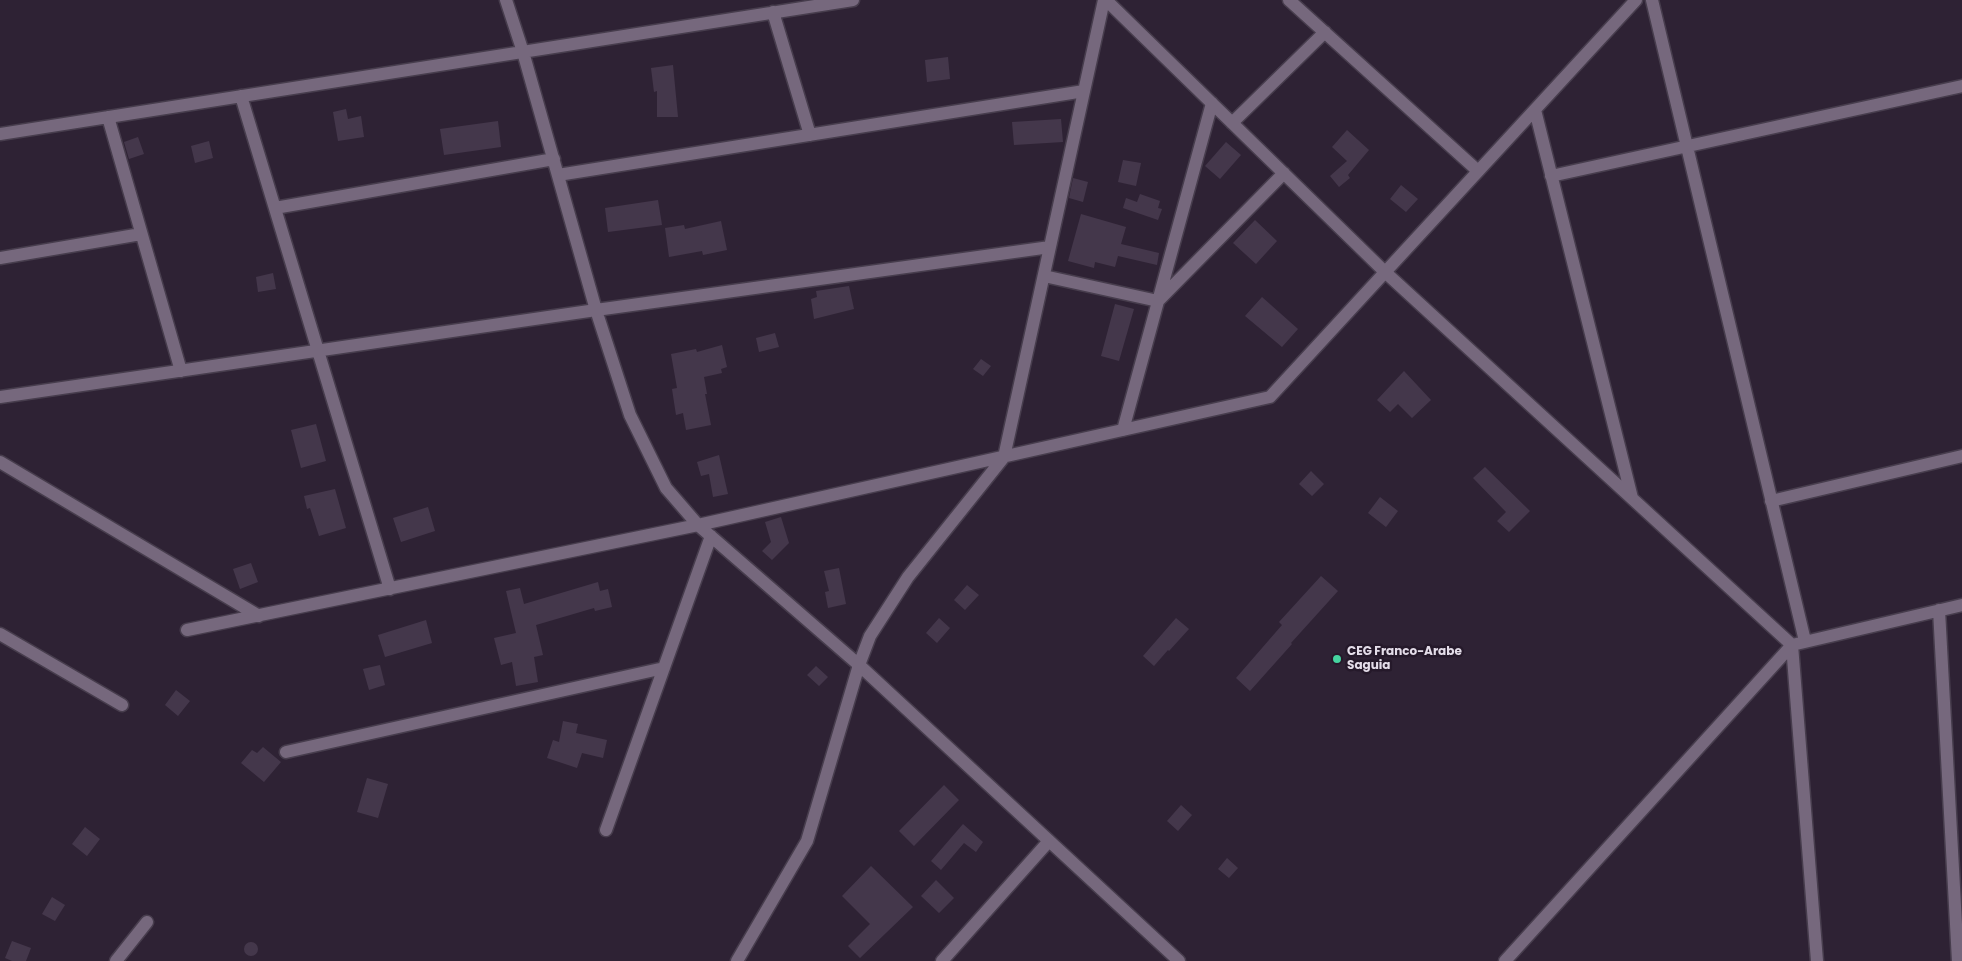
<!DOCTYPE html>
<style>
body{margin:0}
canvas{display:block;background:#2e2234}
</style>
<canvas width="1962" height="961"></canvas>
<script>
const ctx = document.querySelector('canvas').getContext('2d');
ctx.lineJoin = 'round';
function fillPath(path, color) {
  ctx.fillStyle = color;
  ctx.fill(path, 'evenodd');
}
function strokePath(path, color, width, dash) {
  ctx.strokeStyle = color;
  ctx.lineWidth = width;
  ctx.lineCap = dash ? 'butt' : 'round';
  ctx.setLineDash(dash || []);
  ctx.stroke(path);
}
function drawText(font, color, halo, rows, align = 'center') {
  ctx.font = font + ' Poppins,sans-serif';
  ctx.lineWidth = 5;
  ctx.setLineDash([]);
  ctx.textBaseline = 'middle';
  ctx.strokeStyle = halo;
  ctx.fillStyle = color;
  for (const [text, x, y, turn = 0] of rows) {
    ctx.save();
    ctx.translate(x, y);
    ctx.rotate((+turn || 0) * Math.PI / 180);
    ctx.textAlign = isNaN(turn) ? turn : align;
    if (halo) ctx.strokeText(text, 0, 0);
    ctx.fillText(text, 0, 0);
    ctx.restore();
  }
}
const building = new Path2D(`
 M948 57 950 79 927 82 925 60Z
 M673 65 678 117H657V91L654 92 651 68Z
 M346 109 348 119 361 116 364 137 338 141 333 112Z
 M1061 119 1063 142 1014 145 1012 122Z
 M498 121 501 147 444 155 440 129Z
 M1347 130 1369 150 1348 175 1350 178 1339 187 1330 176 1347 161 1332 147Z
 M138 137 144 154 129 159 124 142Z
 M209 141 213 158 195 163 191 146Z
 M1226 142 1241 155 1220 179 1205 166Z
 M1123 160 1141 163 1136 186 1118 182Z
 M1073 178 1088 182 1083 202 1069 198Z
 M1401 185 1418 199 1406 212 1390 199Z
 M1140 194 1160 201 1158 208 1162 209 1158 220 1123 208 1126 198 1137 202Z
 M658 200 662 225 608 232 605 208Z
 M1081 214 1126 227 1121 244 1159 253 1157 265 1118 256 1115 267 1095 262 1094 268 1068 261Z
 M1255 220 1277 241 1256 264 1233 243Z
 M721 221 727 250 703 255 702 251 669 257 665 228 684 225 685 229Z
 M273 273 276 289 258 292 256 277Z
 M849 286 854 309 814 319 811 299 817 297 816 291Z
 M1262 297 1298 329 1282 347 1245 316Z
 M1115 304 1134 309 1119 361 1101 356Z
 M775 333 779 347 759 352 756 338Z
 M722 345 727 367 721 369 722 373 704 377 707 394H705L711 425 686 430 683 413 676 415 672 389 677 388 671 354 696 349 697 352Z
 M981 359 991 366 983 376 973 369Z
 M1404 371 1431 400 1412 418 1398 404 1390 412 1377 400Z
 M316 424 326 461 301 468 291 430Z
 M719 455 728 494 713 497 709 474 701 476 697 462Z
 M1485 467 1530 511 1509 532 1497 521 1506 512 1473 478Z
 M1311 471 1324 484 1312 496 1299 484Z
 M335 489 346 528 319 536 310 508 307 509 304 496Z
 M1380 497 1398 511 1386 527 1368 513Z
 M428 507 435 531 401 542 393 518Z
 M781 517 789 543 772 560 762 551 771 542 765 522Z
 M251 563 258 582 240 589 233 569Z
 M839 568 846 604 828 608 825 592 829 591 824 571Z
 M1321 576 1338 591 1291 643 1292 644 1250 691 1236 678 1282 625 1279 622Z
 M598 582 600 591 608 589 612 607 595 611 594 608 536 625 543 655 534 657 538 682 516 686 512 662 501 665 494 638 516 633 506 591 520 588 524 604Z
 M967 585 979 595 965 610 954 600Z
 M939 618 950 628 937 643 926 633Z
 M1176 618 1189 629 1169 651 1168 650 1154 666 1143 656Z
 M426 620 432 643 385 657 378 635Z
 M380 665 385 685 369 690 363 669Z
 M816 666 828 677 819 686 807 675Z
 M176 690 190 701 178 716 165 705Z
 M563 721 578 724 576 733 607 740 603 758 582 753 577 768 547 758 553 740 559 742Z
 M263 747 281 762 264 782 241 763 252 750 257 753Z
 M367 778 388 784 378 818 357 812Z
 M944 785 959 800 914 846 899 831Z
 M1181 805 1192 815 1178 831 1167 821Z
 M963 824 983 842 976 852 964 843 941 870 931 861Z
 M85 827 100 839 87 856 72 844Z
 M1227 858 1238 868 1229 878 1218 869Z
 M871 866 913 907 860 958 848 946 870 924 842 896Z
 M936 880 954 898 939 913 921 896Z
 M52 897 65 905 55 921 42 914Z
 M12 941 31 948 26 961H12L5 958Z
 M244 949a7 7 0 1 1 14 0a7 7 0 1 1-14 0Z`);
const minor = new Path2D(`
 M506 0 523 52 596 310 630 415 666 488 698 525 859 665 1179 961
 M1106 0 1385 272 1792 645 1817 961
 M1289 0 1478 171
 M1652 0 1805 641
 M773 12 810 135
 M241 96 390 589
 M1535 110 1632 498
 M108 117 181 371
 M1232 123 1325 32
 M0 134 853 0
 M558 175 1084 91
 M1551 176 1962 86
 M275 208 554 159
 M0 258 141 234
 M1044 276 1158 301 1284 173
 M0 397 596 310 1050 247
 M1123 430 1212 103
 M0 462 259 616
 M1771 501 1962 456
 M1939 610 1958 961
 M187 630 698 525 1270 397 1636 0
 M0 634 122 705
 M286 752 664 668
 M606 830 711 536
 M116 961 147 922
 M737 961 807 841 859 665 870 636 908 577 1004 457 1104 0
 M942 961 1049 841
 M1505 961 1792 645 1962 605`);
const markers = [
 [1337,659,5,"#45d49f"]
];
const poiNames = [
 ["CEG Franco-Arabe",1347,652],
 ["Saguia",1347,666]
];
fillPath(building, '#44374b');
strokePath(minor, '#473d4d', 15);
strokePath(minor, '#76687d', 12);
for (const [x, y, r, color] of markers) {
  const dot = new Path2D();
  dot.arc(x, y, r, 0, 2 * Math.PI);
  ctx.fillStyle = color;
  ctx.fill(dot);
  strokePath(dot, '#25192a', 2);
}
drawText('bold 12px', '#e4dde9', '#25192a', poiNames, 'left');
</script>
